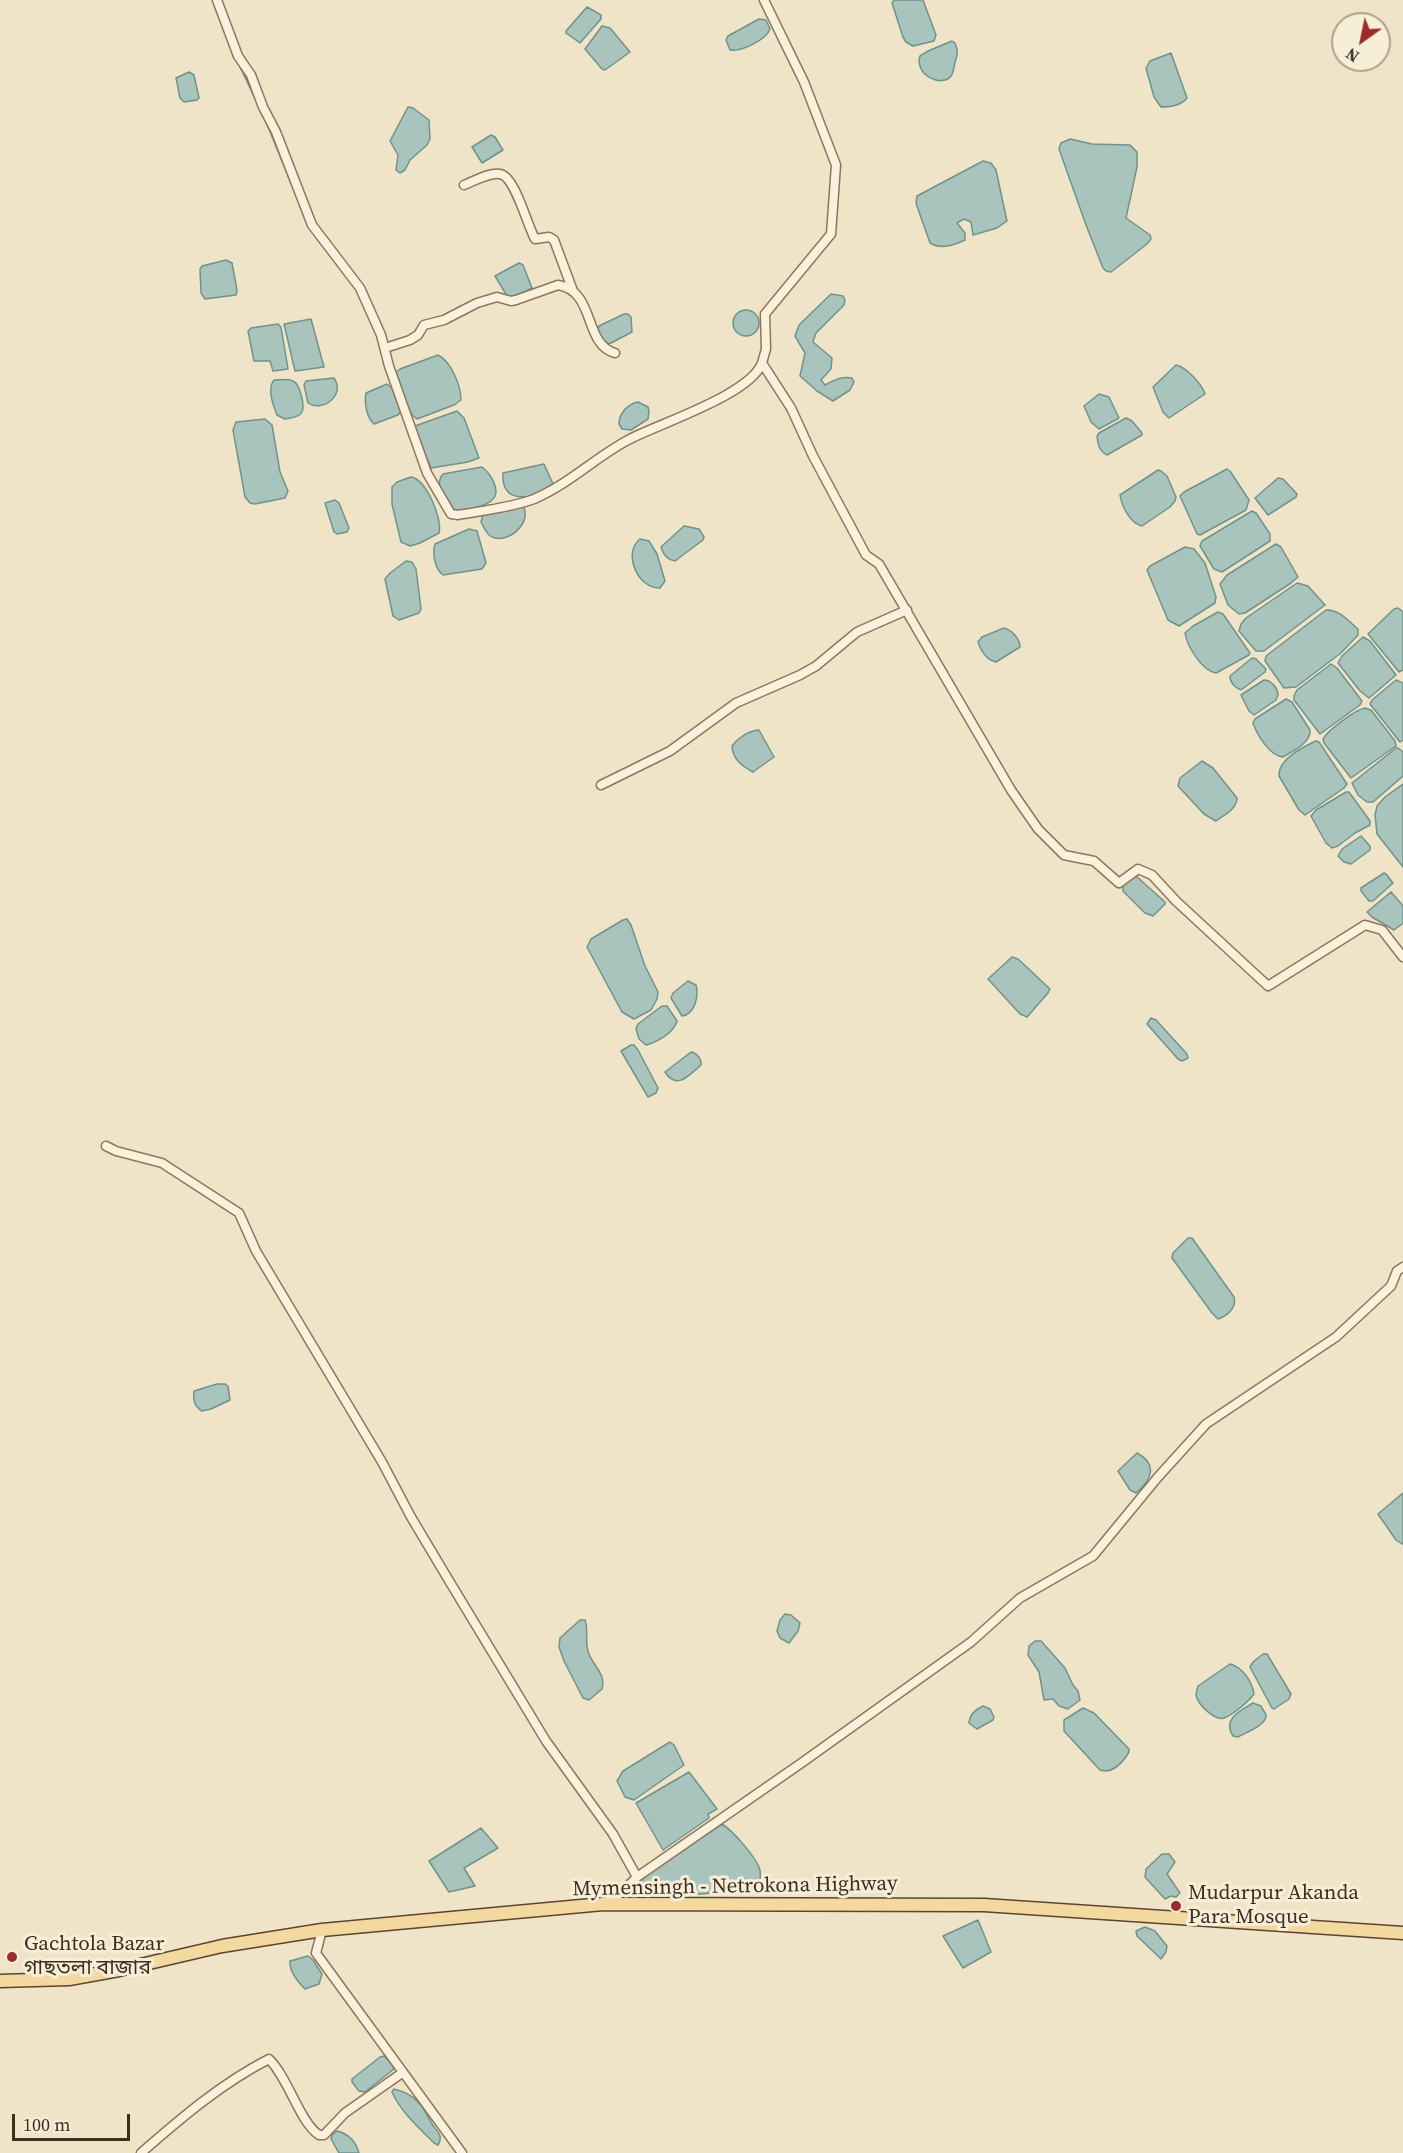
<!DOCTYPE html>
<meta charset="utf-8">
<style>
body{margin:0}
#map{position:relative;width:1403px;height:2153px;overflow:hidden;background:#f0e4c8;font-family:"Source Serif 4",serif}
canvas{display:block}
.north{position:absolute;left:1331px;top:12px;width:60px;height:60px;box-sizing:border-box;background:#f7eed8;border:2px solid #ada18e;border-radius:50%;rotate:213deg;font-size:16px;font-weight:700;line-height:24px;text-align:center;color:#3d2e20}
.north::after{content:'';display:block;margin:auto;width:21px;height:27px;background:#9e2a2b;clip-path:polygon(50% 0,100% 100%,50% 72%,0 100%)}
.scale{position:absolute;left:12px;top:2114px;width:118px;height:27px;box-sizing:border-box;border:3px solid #3d2e20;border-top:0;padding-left:8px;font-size:18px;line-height:21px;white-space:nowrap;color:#3d2e20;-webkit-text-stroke:4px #f7eed8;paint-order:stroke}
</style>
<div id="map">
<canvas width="1403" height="2153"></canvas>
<div class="north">N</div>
<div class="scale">100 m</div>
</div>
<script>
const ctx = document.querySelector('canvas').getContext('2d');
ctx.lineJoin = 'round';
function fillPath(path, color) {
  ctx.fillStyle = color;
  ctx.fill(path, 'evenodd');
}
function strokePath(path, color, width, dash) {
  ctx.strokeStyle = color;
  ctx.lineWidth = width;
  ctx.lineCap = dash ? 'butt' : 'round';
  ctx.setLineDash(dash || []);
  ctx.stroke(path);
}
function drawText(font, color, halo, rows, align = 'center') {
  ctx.font = font + ' "Source Serif 4","Noto Sans Bengali",serif';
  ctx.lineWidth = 6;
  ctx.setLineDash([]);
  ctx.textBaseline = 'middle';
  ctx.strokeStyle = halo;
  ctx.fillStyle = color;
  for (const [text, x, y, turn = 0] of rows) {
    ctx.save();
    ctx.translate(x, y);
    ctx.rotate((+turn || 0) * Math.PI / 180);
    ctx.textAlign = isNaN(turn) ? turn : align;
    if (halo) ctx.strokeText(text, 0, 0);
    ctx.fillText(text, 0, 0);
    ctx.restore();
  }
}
const water = new Path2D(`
 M894 0H923L936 35 934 41 913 46 906 42 903 37 892 3Z
 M587 7 601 15V19L580 43 566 33V31Z
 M759 19 766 20 770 29C766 40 741 52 730 50L726 40 728 36Z
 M602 26 610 28 630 52 605 70 602 69 585 49Z
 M952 41 955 43C958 50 958 54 955 62 954 66 954 72 951 76 942 88 914 75 920 56L928 51Z
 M1171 53 1187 98C1181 106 1170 107 1161 107L1154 97 1146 68 1150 61Z
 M189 72 194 75 199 98 197 100 184 102 180 98 176 78Z
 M408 107 413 108 429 120 430 139 427 145 410 160 405 170 400 173 396 170 398 155 390 141Z
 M491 135 495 137 503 150 482 163 472 147Z
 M1070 139 1092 144 1130 145 1137 152V167L1126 218 1150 235 1151 239 1147 244 1111 272 1106 271 1103 268 1086 225 1059 149 1061 143Z
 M983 161 991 163 996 170 1007 221 997 228 973 235 971 222 964 219 957 223 965 233V240C954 245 941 250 930 243L918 209 916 203 917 196Z
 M226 260 232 263 237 290 236 295 205 299 201 293 200 269 202 266Z
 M519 263 523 265 532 288 514 297 507 296 495 276Z
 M831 294 843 296 845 300 844 305 816 333 813 342 832 358 831 369 821 380 825 385C834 380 842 376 852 378L854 382 850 390 833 401 817 391 800 376 805 353 795 336 799 325Z
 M733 323a13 13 0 1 1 26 0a13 13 0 1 1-26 0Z
 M624 314H628L631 317 632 332 609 344 602 339 598 329 599 326Z
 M311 319 324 367 295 371 284 324Z
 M278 324 281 327 288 369 273 371 270 361H254L248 331 251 328Z
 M438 355C451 361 461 386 461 400L454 405 417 419 412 415 395 378V373L400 369Z
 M1176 365C1186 367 1202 384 1205 394L1169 418 1163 412 1153 387Z
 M334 378C346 394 323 413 308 403L304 385 306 381Z
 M274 380C280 380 288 378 293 381 300 384 305 405 302 412 299 418 290 418 285 419L277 415C273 405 267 389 274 380Z
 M387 384 392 388 401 411 398 415 374 424C367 418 364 403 366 393Z
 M1099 394 1109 397 1119 418 1099 429 1091 422 1084 406Z
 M638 402 648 407 649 411 648 419 631 430 622 429 619 424C619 413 628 404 638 402Z
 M457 411 464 418 479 458 468 462 431 468 414 428 415 426Z
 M1126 418 1132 421 1142 433V435L1107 455C1099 451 1098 444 1097 436L1099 433Z
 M265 419 272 425 280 472 288 491 285 498 255 504 250 503 245 497 233 430 236 422Z
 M544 464 553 484 552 486C533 499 501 506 503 473Z
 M482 467C490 473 503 492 491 501 484 507 468 509 459 512 447 507 433 485 443 474Z
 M1227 469 1230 471 1249 500 1246 510 1200 535 1197 534 1180 496 1184 492Z
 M1158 470 1161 471 1167 476 1176 497 1175 501 1170 507 1142 526C1130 523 1122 507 1120 495Z
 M411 477C426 479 443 519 439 533L420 543 410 546 401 542 392 504V487L397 482Z
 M1278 478 1283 479 1297 494 1296 497 1268 515 1255 498Z
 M335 500 339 503 349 528 347 532 337 534 334 532 325 503Z
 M522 505C535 521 506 548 489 535 486 532 483 526 481 522L483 515Z
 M1252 511 1256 513 1270 534V541L1222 572 1214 569 1200 546 1202 541Z
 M684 526 699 529 704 537 703 540 675 561C667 560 663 554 661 547Z
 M469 529 477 531 486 563 482 569 443 575C435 569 432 554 435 544Z
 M640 539 649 541 657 554 665 581 660 588C638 589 622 553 640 539Z
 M1276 544 1281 547 1298 577 1291 583 1245 613 1239 614 1228 605 1220 584 1227 575Z
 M1185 547 1194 549 1205 563 1216 597 1215 603 1179 626 1168 620 1147 570 1150 566Z
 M406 561 412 562 416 569 421 609 419 613 399 620 393 616 385 579 390 573Z
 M1297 583 1308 586 1325 605 1264 651H1256L1239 631 1241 624 1246 618Z
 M1398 608 1403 612V670L1399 672 1368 634 1394 609Z
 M1326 610C1339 609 1348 621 1358 629V635L1341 653 1296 687 1284 688 1265 661 1266 656Z
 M1218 612 1223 614 1250 653 1249 655 1216 673C1202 671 1187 646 1185 633L1193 626Z
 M1004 628C1012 630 1020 639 1020 647L996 662C987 660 981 651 978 642L982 637Z
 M1363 637 1370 641 1396 675 1369 698 1360 691 1338 663 1342 656Z
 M1252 658 1256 659 1266 669 1265 672 1241 690C1235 688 1230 683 1230 676Z
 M1331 664 1337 668 1362 701 1360 705 1320 734 1294 700V696L1297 690Z
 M1264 680C1271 680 1278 688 1278 695L1276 700 1254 715 1249 711 1241 695Z
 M1396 680 1403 683V740L1400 742 1370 704 1372 700Z
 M1286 699 1292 702 1310 730C1311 743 1293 751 1283 757 1270 756 1257 735 1253 723L1255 719Z
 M1365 708 1371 710 1395 741 1396 746 1351 778 1324 743 1323 739C1328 730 1355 710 1365 708Z
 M759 730 774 757 753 772C742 766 733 760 732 746 738 738 748 731 759 730Z
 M1316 741 1319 742 1347 784 1344 788 1305 815 1299 810 1279 776C1278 759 1303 747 1316 741Z
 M1396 748H1398L1403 752V776L1373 802H1367L1358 795 1352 783Z
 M1202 761 1213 768 1237 798C1237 809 1224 815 1216 821L1204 814 1178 786 1180 778Z
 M1403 784V867L1377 834 1375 815 1377 806 1385 797Z
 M1346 792H1349L1370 821V825L1355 833 1338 846 1332 848 1326 843 1311 816 1316 810Z
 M1361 836 1370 846V850L1351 864 1344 862 1338 856 1342 849Z
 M1384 873 1386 874 1393 883 1373 901H1369L1361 891V888Z
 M1131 876H1136L1165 902V904L1153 916 1145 913 1123 891V885Z
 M1391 892 1403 906V923L1394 930 1372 917 1367 912Z
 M627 919 631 925 645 966 658 992 657 999 651 1010 634 1019 622 1012 587 947 591 939 623 920Z
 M1012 957 1018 959 1050 989 1048 993 1027 1017 1020 1014 988 979Z
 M688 981 696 985C699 996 695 1014 682 1016L671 998 673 993Z
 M662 1006H667L677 1021C674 1033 657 1042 646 1045L639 1039 636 1029 638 1024Z
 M1151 1018 1156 1020 1187 1054 1188 1058 1182 1061 1178 1059 1147 1024Z
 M631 1045H634L638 1050 658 1088 656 1093 648 1097 621 1051Z
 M691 1052C697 1053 702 1059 701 1065 689 1075 677 1091 665 1072Z
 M1188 1238H1192L1234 1297C1237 1308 1227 1316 1218 1319L1212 1313 1172 1258 1173 1253Z
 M217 1384H225L228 1386 230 1400 211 1409 202 1411C194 1406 193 1400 194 1391Z
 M1137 1453C1158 1464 1152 1480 1136 1493L1130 1490 1118 1471Z
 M1403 1493V1544H1402L1396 1540 1378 1514Z
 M785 1614 791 1615 800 1623 798 1631 789 1643 780 1638 777 1631 780 1620Z
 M580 1620H585C589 1631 584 1642 589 1654 594 1667 606 1674 602 1689L589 1700 583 1698 564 1661 559 1647 560 1638Z
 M1035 1641H1041L1065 1668 1073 1685 1078 1691 1080 1700 1068 1709 1059 1706 1053 1699 1044 1700 1039 1672 1028 1655 1029 1646Z
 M1263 1654H1267L1291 1694 1289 1699 1274 1709 1272 1708 1250 1667 1253 1662Z
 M1230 1664C1242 1667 1252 1681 1254 1694 1249 1701 1233 1715 1224 1718 1215 1721 1198 1705 1196 1695 1196 1692 1197 1690 1198 1686Z
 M1253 1703 1261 1706C1262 1709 1265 1712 1266 1715 1267 1725 1245 1733 1238 1737L1233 1736C1222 1719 1240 1711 1253 1703Z
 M983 1706 990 1709 994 1717 993 1720 977 1729 969 1723C970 1714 975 1710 983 1706Z
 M1083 1708 1094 1713 1129 1749V1752C1123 1762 1113 1774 1100 1770L1064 1731V1720Z
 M670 1742 674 1745 684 1765 634 1800 625 1797 617 1781 623 1771Z
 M689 1772 717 1809 708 1814 709 1818 663 1850 636 1803Z
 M722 1824C733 1831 757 1858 760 1870 761 1877 760 1883 758 1889L701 1894H638L632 1892 633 1888 651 1871Z
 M481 1828 498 1848 464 1868 475 1886 449 1892 429 1861Z
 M1162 1854H1169L1175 1862 1167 1874 1180 1893 1176 1897 1171 1896 1165 1899 1145 1877 1146 1869Z
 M978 1920 991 1952 963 1968 943 1936Z
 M1145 1927 1155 1931 1167 1946 1166 1952 1161 1959 1137 1936 1136 1931Z
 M308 1956 313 1960 322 1974 319 1984 305 1989C298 1982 289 1972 290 1961Z
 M384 2056 391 2063 394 2069 365 2092 359 2091 352 2082V2079L380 2057Z
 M394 2089C416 2094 423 2106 432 2124 437 2132 444 2135 438 2145L434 2143C419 2128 401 2112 392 2092Z
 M337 2131C349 2134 356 2142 359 2153H339L331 2139 332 2135Z`);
const stream = new Path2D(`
 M239 64 257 102
 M266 121 301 207`);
const street = new Path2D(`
 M217 0 238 56 251 75 263 107 276 132 312 225 360 288 381 335 389 366 427 473 451 514 458 515C480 511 514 507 534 499 569 484 596 457 628 440 660 423 750 395 762 363
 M764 0 804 82 836 165 831 234 765 314 766 349 762 363 791 408 813 456 866 555 879 564 1011 790 1038 829 1064 855 1094 861 1119 883 1138 869 1152 875 1176 901 1268 986 1365 925 1382 930 1403 957
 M464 185C474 181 490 172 500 174 515 176 527 225 535 239L549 237 554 240 573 291
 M385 348 410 340 418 335 424 325 444 320 477 303 497 297 511 301 516 300 558 285C596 291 583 344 615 353
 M601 785 670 751 736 703 800 675 816 666 857 632 907 610
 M106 1146 116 1151 162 1163 239 1213 256 1251 382 1462 411 1517 448 1579 546 1741 613 1834 637 1877
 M605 1903 621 1893 637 1877 800 1764 971 1642 1020 1598 1093 1556 1158 1477 1206 1424 1336 1337 1391 1286 1397 1271 1403 1267
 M322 1930 316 1953 462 2153
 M141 2153C181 2118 222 2083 269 2059 289 2079 299 2121 319 2135H324L345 2113 402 2073`);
const primary = new Path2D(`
 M0 1981 69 1979 119 1970 222 1946 322 1930 603 1904 984 1905 1403 1933`);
const markers = [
 [1176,1906,6,"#9e2a2b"],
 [12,1957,6,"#9e2a2b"]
];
const streetNames = [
 ["Mymensingh - Netrokona Highway",735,1887,-1]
];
const poiNames = [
 ["Mudarpur Akanda",1188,1894],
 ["Para Mosque",1188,1918],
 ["Gachtola Bazar",24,1945],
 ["গাছতলা বাজার",24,1969]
];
fillPath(water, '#a9c4bc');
strokePath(water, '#6f938a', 1.5);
strokePath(stream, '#6f938a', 2);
strokePath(street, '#8d765c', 11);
strokePath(primary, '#5b4430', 15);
strokePath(street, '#faf1dc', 8);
strokePath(primary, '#f3d9a0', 12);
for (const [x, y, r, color] of markers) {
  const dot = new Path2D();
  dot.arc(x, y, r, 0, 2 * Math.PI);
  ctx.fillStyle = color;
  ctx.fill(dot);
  strokePath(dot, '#f7eed8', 2);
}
drawText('21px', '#3d2e20', '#f7eed8', streetNames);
drawText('21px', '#3d2e20', '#f7eed8', poiNames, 'left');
</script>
